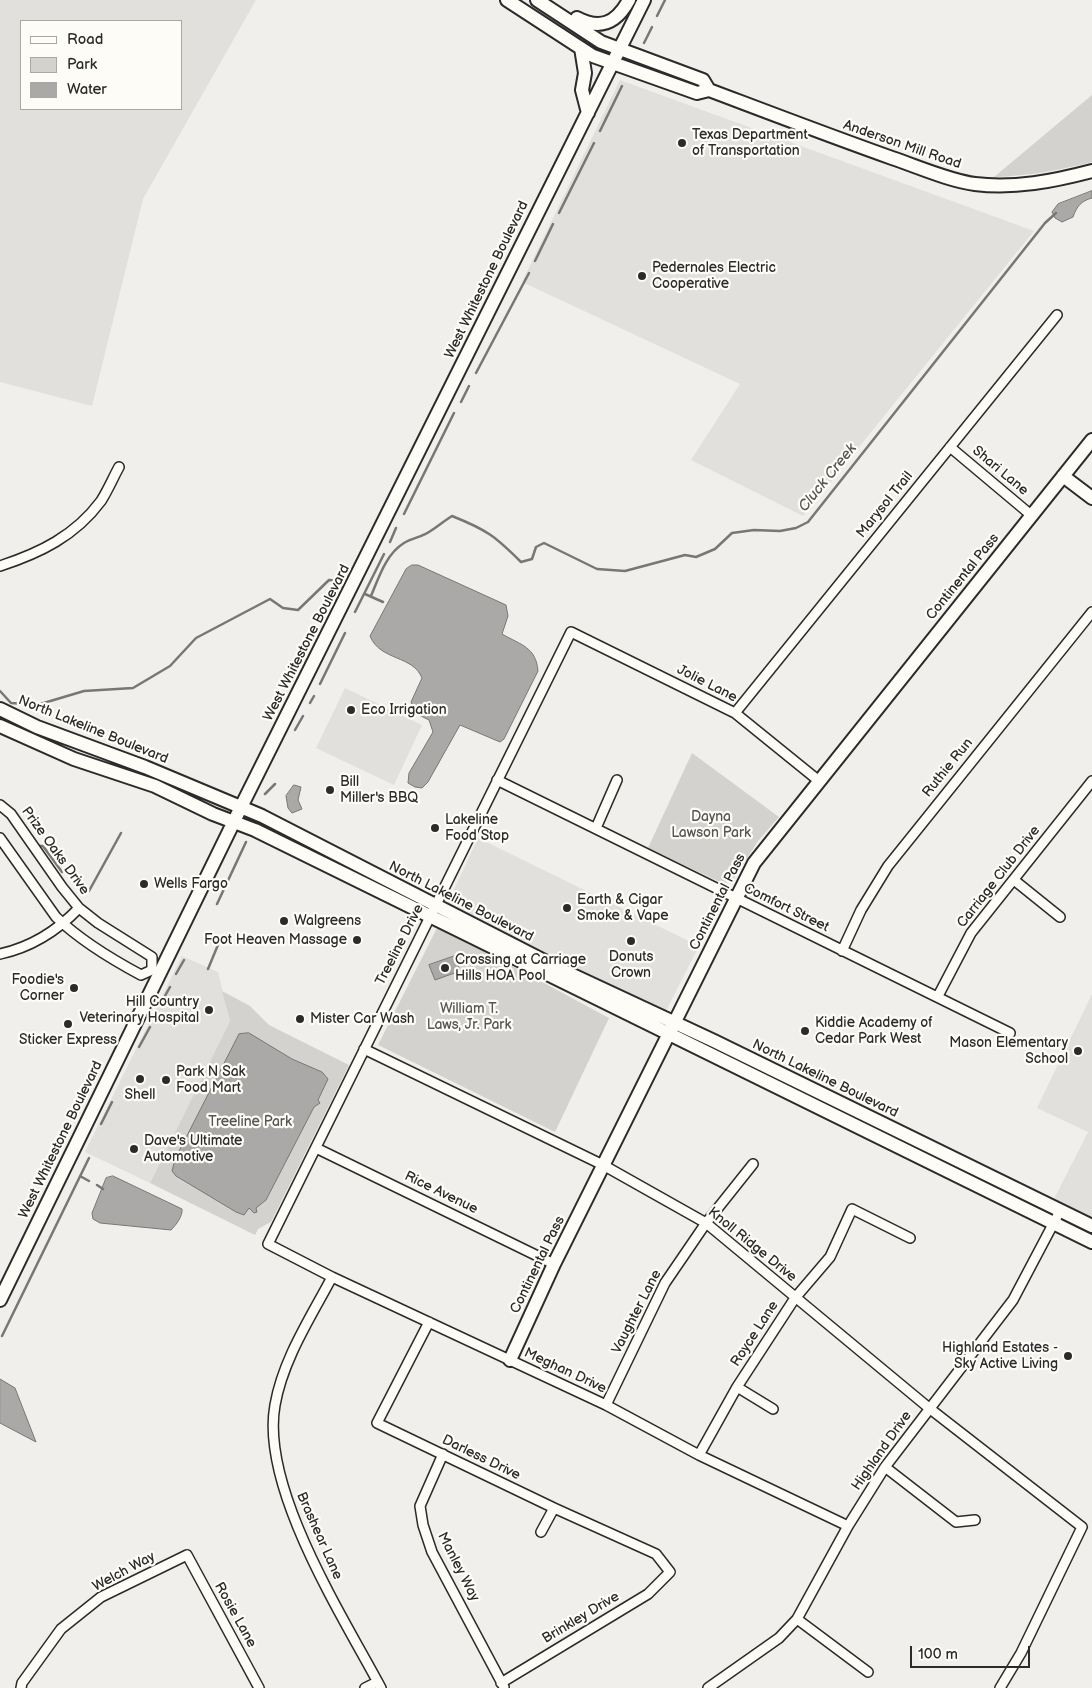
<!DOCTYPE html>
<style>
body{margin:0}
#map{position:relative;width:1092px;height:1688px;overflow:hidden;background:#f0efeb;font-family:"Balsamiq Sans",sans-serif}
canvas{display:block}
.legend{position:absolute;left:20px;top:20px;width:162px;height:90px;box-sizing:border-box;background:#fdfcf7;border:1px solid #a9a8a5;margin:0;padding:6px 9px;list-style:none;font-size:15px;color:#2b2b2b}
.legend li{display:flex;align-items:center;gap:10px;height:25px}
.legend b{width:25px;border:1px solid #a9a8a5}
.scale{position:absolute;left:910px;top:1646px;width:120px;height:22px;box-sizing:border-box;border:2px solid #2b2b2b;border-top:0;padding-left:6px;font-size:15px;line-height:18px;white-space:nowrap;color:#2b2b2b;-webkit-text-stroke:4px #fdfcf7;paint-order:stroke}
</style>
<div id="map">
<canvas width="1092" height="1688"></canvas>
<ul class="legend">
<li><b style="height:6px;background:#fdfcf7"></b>Road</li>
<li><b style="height:14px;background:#d3d2cf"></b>Park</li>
<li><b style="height:14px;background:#aaa9a7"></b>Water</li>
</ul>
<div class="scale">100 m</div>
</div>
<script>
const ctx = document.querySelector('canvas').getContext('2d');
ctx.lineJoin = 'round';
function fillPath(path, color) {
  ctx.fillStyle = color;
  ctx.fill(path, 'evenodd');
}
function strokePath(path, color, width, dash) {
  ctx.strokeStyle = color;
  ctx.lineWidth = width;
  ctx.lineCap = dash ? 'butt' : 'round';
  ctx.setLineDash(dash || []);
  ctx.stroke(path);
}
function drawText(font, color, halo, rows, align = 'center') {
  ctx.font = font + ' "Balsamiq Sans",sans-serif';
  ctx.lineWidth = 4.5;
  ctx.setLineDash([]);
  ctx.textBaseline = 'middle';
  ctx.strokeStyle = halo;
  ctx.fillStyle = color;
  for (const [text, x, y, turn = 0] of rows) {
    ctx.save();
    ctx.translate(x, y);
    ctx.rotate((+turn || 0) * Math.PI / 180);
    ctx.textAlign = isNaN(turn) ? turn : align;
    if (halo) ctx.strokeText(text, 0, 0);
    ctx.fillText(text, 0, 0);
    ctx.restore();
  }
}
const built = new Path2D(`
 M0 0H256L143 199 92 406 0 382ZM21 21H181V109H21Z
 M620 80 1034 231 803 516 691 460 740 384 522 282Z
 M345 688 422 725 394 785 316 748Z
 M478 838 699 946 665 1013 446 907Z
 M182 956 218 972 230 1021 150 1183 85 1152Z
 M1092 994V1219L1054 1199 1088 1132 1037 1108Z`);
const green = new Path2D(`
 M1092 95V162C1060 170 1028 176 994 177Z
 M692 753 779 817 758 841 732 882 722 883 648 848Z
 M438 926 609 1018 555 1132 378 1045Z
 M222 991 250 1006 269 1025 349 1065 271 1222 258 1229 255 1235 150 1183 230 1021Z`);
const water = new Path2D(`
 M1092 191V198C1081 201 1077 206 1073 217L1062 222 1055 218 1052 212 1058 204Z
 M412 565H418L506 605 508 616 502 634C521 645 536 647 538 671L504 739 500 742 460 725 428 782 422 788 415 787 408 783 409 773 433 732 429 720 415 713 411 702 422 678C413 655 380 661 370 636L406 569Z
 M294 785 301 787 298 800 302 809 292 813 288 808 286 796Z
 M455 956 460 971 435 980 429 965Z
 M249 1033 292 1059 322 1072 328 1079 318 1100 320 1103 314 1107 266 1200 256 1208 257 1212 254 1213 249 1208 244 1215 236 1212 176 1176 172 1171 175 1159 239 1034Z
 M113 1176 182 1209C183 1216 176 1225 171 1230L100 1223 93 1219 92 1213 106 1178Z
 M0 1379 15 1388 36 1442 0 1423Z`);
const stream = new Path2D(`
 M657 16 665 0
 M644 43 652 27
 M600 131 622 86
 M559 213 594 143
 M535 261 553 224
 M476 373 529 273
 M461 402 469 386
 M404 514 454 413
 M390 542 396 528
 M365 594 383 602
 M371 596C379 577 386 554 404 543 412 538 422 537 429 532 437 527 444 521 452 516 487 530 495 536 521 562L532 559 536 547 544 543 597 569 625 571 685 555 696 557 715 549 732 533 754 530 780 531 796 528 808 522 1045 223 1056 213
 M355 612 384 554
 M320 684 345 633
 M0 691 11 703 37 705 84 691 133 688 170 666 196 638 270 599 283 608 298 610 329 580 338 581
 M310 703 314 696
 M295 730 303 716
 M265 794 275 784
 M38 846H43L62 872
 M89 891 121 833
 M217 904 246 842
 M208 969 220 940
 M176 974 184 960
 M161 1003 170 987
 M139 1047 150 1027
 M101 1124 112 1102
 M80 1176 89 1181
 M97 1185 103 1189
 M2 1336 89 1158`);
const street = new Path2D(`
 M950 447 1031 515
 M0 566C40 553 75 536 101 501 108 490 113 478 119 467
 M735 713 1057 315
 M497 780 1010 1033
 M819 781 735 713 571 632 268 1244 332 1277 606 1405 699 1455 848 1526
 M0 805 11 814 62 887 79 908 98 923 152 957V970
 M596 828 617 780
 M0 838 56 917C81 941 111 959 141 975L152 970
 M1014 880 1060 917
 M842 951 861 910 888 866 1092 612
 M0 954C32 947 57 931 79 908
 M938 996 971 933 1092 781
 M364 1049 603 1165 706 1223 929 1408 1082 1527 1021 1653 1000 1688
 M316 1148 554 1264
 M332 1277C311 1317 283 1359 275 1405 260 1487 342 1615 381 1688
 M429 1322 377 1423 554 1508 656 1554 670 1572 648 1594 501 1683
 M737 1387 773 1409
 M606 1405 665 1283 706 1223 753 1164
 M443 1454 420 1506 423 1525 432 1552 504 1687
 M699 1455 737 1387 795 1298 830 1257 852 1209 910 1238
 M885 1467 956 1522 975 1520
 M541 1532 554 1508
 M797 1619 868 1672
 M21 1688 22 1683 61 1629 101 1597 187 1555 259 1688
 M365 1688 377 1682
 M708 1688 779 1638 797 1619 848 1526 885 1467 1013 1300 1060 1211`);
const secondary = new Path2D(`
 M507 0 593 56 697 93 709 90
 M537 0 601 42 703 80 709 90C770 113 830 136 892 158 916 166 950 181 975 184 1014 189 1054 181 1092 171
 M577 18C600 30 616 24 629 0
 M581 48 585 73 582 90 588 113
 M1063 476 1092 498
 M0 709 37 727 145 767 262 816 566 972 714 1041 1092 1226
 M0 726 74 759 155 786 213 814 255 830 1092 1242
 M0 1300 241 807 644 0
 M510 1360 554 1264 754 863 1092 440`);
const markers = [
 [682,143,5,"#2b2b2b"],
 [642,276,5,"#2b2b2b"],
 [351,710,5,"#2b2b2b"],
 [330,790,5,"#2b2b2b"],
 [435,828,5,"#2b2b2b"],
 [144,884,5,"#2b2b2b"],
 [567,908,5,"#2b2b2b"],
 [284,921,5,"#2b2b2b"],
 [357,940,5,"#2b2b2b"],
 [631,941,5,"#2b2b2b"],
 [445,968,5,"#2b2b2b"],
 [74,988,5,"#2b2b2b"],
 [209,1010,5,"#2b2b2b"],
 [300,1019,5,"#2b2b2b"],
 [68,1024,5,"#2b2b2b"],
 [805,1031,5,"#2b2b2b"],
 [1078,1051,5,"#2b2b2b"],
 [140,1079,5,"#2b2b2b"],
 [166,1080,5,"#2b2b2b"],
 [134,1149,5,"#2b2b2b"],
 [1068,1356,5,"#2b2b2b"]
];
const poiNames = [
 ["Texas Department",692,135],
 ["of Transportation",692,151],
 ["Pedernales Electric",652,268],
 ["Cooperative",652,284],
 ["Eco Irrigation",361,710],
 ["Bill",340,782],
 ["Miller's BBQ",340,798],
 ["Lakeline",445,820],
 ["Food Stop",445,836],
 ["Wells Fargo",154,884],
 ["Earth & Cigar",577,900],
 ["Smoke & Vape",577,916],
 ["Walgreens",294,921],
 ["Foot Heaven Massage",347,940,"right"],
 ["Donuts",631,957,"center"],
 ["Crown",631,973,"center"],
 ["Crossing at Carriage",455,960],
 ["Hills HOA Pool",455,976],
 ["Foodie's",64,980,"right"],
 ["Corner",64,996,"right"],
 ["Hill Country",199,1002,"right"],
 ["Veterinary Hospital",199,1018,"right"],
 ["Mister Car Wash",310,1019],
 ["Kiddie Academy of",815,1023],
 ["Cedar Park West",815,1039],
 ["Sticker Express",68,1040,"center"],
 ["Mason Elementary",1068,1043,"right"],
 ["School",1068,1059,"right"],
 ["Park N Sak",176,1072],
 ["Food Mart",176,1088],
 ["Shell",140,1095,"center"],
 ["Dave's Ultimate",144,1141],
 ["Automotive",144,1157],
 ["Highland Estates -",1058,1348,"right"],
 ["Sky Active Living",1058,1364,"right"]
];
const streetNames = [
 ["Anderson Mill Road",902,145,19],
 ["West Whitestone Boulevard",487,280,-64],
 ["Shari Lane",1000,471,40],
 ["Marysol Trail",885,505,-51],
 ["Continental Pass",963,577,-51],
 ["West Whitestone Boulevard",307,643,-63],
 ["Jolie Lane",707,684,27],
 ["North Lakeline Boulevard",93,730,22],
 ["Ruthie Run",948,768,-51],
 ["Prize Oaks Drive",55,851,54],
 ["Carriage Club Drive",999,877,-52],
 ["North Lakeline Boulevard",461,902,27],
 ["Continental Pass",718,902,-63],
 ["Comfort Street",786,908,26],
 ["Treeline Drive",400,945,-63],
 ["North Lakeline Boulevard",825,1079,26],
 ["West Whitestone Boulevard",61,1140,-64],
 ["Rice Avenue",441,1193,26],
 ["Knoll Ridge Drive",752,1245,39],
 ["Continental Pass",538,1265,-64],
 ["Vaughter Lane",637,1312,-63],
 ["Royce Lane",755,1334,-57],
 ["Meghan Drive",565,1371,25],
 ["Highland Drive",882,1451,-55],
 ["Darless Drive",481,1458,26],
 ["Brashear Lane",319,1536,66],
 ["Manley Way",458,1567,63],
 ["Welch Way",124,1572,-28],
 ["Rosie Lane",235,1615,61],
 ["Brinkley Drive",581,1618,-31]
];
const parkNames = [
 ["Dayna",711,817],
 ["Lawson Park",711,833],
 ["William T.",469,1009],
 ["Laws, Jr. Park",469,1025],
 ["Treeline Park",250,1122]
];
const waterNames = [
 ["Cluck Creek",828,478,-51]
];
fillPath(built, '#e1e0dc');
fillPath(green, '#d3d2cf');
fillPath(water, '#aaa9a7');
strokePath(water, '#777775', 1);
strokePath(stream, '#777775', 2.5);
strokePath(street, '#2b2b2b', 12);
strokePath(secondary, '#2b2b2b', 16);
strokePath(street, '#fdfcf7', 9);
strokePath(secondary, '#fdfcf7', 12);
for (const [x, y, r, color] of markers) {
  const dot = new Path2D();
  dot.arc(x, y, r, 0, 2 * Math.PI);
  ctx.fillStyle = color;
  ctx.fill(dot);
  strokePath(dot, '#fdfcf7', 2);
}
drawText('14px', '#2b2b2b', '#fdfcf7', poiNames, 'left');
drawText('14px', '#2b2b2b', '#fdfcf7', streetNames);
drawText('14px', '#555554', '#fdfcf7', parkNames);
drawText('italic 15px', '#575756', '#fdfcf7', waterNames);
</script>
